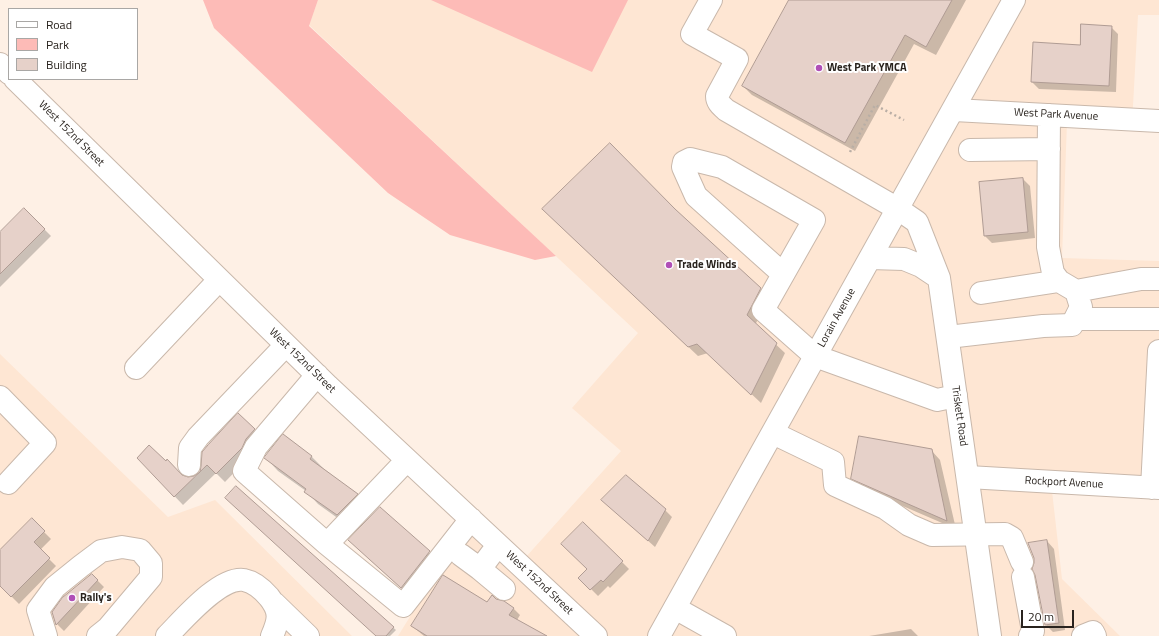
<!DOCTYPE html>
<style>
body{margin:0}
#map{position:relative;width:1159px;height:636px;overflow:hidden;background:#fef0e5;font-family:"Titillium Web",sans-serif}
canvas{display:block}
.legend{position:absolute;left:8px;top:8px;width:130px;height:72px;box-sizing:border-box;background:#fff;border:1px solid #a9a7a5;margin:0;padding:5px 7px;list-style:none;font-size:12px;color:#29231e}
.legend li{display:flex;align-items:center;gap:8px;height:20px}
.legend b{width:20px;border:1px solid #a9a7a5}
.scale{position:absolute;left:1021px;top:610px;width:53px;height:18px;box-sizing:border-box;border:2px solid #29231e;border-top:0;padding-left:5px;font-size:12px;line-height:14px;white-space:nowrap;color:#29231e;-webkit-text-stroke:3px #fff;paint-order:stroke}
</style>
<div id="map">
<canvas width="1159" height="636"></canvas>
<ul class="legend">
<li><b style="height:5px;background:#fff"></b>Road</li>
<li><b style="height:11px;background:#fdbbb7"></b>Park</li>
<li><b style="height:11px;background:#e6d1c9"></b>Building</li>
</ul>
<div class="scale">20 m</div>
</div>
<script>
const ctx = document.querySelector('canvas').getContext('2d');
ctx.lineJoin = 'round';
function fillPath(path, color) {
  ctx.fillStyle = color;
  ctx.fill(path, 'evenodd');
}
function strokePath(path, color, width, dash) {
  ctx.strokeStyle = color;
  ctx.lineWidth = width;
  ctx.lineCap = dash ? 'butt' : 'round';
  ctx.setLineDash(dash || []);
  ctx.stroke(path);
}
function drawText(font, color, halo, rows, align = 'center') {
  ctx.font = font + ' "Titillium Web",sans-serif';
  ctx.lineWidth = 4;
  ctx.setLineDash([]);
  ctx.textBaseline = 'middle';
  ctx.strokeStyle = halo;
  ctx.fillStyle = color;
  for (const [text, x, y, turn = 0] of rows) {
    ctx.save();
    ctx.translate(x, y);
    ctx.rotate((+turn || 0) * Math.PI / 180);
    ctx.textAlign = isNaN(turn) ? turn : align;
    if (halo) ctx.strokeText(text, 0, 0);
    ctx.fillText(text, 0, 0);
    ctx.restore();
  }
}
const built = new Path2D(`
 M318 0H1159V15H1138L1132 124 1067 122 1062 258 1159 261V493L1052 491 1062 579 1120 636H398L475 512 525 558 621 451 572 408 638 333 309 25Z
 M0 354 168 517 215 500 352 636H0Z`);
const green = new Path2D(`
 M203 0H318L309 26 556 256 535 260 450 235 388 193 214 28Z
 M431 0H628L592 72Z`);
const shadow = new Path2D(`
 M791 0H966L936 55 914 44 855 151 752 95 743 86Z
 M1111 27 1118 34 1116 92 1039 89 1032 82 1081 46Z
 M1023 179 1030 186 1035 238 992 243 985 236Z
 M24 209 51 236 0 287V233Z
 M675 210 769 298 755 325 785 353 761 403 708 353 698 356 552 218Z
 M238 415 262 438 250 456 225 482 216 473 183 505 138 458 188 478 195 477 200 472 202 466Z
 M284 435 312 457 324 469 357 494 370 507 350 527 318 504 306 491 278 471 266 458Z
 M931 450 940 460 956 529 861 488 852 478Z
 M236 488 396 630 390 636H377Z
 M609 506 665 510 672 517 655 547Z
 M380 508 442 565 414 600 349 540Z
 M32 520 51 539 40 550 56 566 19 604 0 585V551Z
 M583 523 629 569 610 588 608 586 598 596 580 578 588 569Z
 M1047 541 1054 549 1065 630 1053 632 1046 625Z
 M92 575 104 587 64 631 57 624 53 613Z
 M496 600 513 608 520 615 517 620 545 636H424L412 626 487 603Z
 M911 629 918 636H869Z`);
const building = new Path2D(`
 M789 0H952L926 47 905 35 845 143 742 86Z
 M1081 24 1112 26 1109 86 1031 82 1033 42 1080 45Z
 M610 143 675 209 761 288 747 315 777 343 751 395 697 344 688 347 542 209Z
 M1023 178 1028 232 984 236 979 182Z
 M24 208 45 229 0 274V232Z
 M238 413 255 429 246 439 242 448 216 474 207 465 174 497 137 458 149 445 166 461 167 459 182 475 188 477 194 476 200 472 201 466 202 452 208 445Z
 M283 434 312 456 310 459 358 494 337 515 304 492 306 489 264 458Z
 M859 436 932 449 947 521 851 479Z
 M626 475 666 509 648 541 601 500Z
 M236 486 394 627 386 636H376L225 498Z
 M380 507 430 551 401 588 348 540Z
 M32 518 45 531 34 542 50 558 11 597 0 586V550Z
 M583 522 623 561 603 582 601 580 590 590 578 578 587 569 561 544Z
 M1047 540 1059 623 1045 625 1035 575 1032 569 1034 563V558L1028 543Z
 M92 574 98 580 56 625 52 612 62 598Z
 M443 575 487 602 492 595 496 599 504 601 514 608 509 615 547 636H427L411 626Z`);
const path = new Path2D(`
 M850 152 875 105 904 120`);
const minor = new Path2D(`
 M711 0 692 34 737 59 717 96C717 103 722 106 726 110L898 209
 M0 64 9 73
 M15 79 328 386 596 636
 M954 110 1159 121
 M970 150 1049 149
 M783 274 696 196 683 167 684 162 690 159 722 167 814 220 763 310 815 356 937 400 956 396
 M1076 291 1141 279H1159
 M981 293 1059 281
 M1075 319H1159
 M948 337 1043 326 1072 325 1081 307 1076 291 1059 281 1053 273 1048 247 1049 115
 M136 368 219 280
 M317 375 256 447 244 471 327 544 407 460
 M0 397 45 443 8 483
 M773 433 833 462 835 485 885 508 909 525 932 535 1005 534 1012 538 1022 562
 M189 465 190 448 198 437 286 345
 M968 477 1159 488
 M1152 488 1159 351
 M327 544 403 606 471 519
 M498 545 480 569 504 589
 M461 555 480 569
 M1023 577 1033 631 1030 636
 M274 603 308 636
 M675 608 725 636
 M46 636 38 610 55 587 81 566 101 551 122 547 140 550 151 563V577L108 628 98 636
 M167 636C183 620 220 576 244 580 254 582 263 590 269 597 281 612 279 620 272 636
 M1083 636 1093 632 1095 636`);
const major = new Path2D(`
 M898 209 917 222 939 278 990 636
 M870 258 904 259 921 266 939 278
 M659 636 1014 0`);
const markers = [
 [819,68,4,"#b04fb7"],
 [669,265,4,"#b04fb7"],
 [72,598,4,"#b04fb7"]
];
const poiNames = [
 ["West Park YMCA",827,68],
 ["Trade Winds",677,265],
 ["Rally's",80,598]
];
const streetNames = [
 ["West Park Avenue",1056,115,3],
 ["West 152nd Street",71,134,45],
 ["Lorain Avenue",837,318,-61],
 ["West 152nd Street",302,361,44],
 ["Triskett Road",959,416,82],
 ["Rockport Avenue",1064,483,3],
 ["West 152nd Street",539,583,43]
];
fillPath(built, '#fee6d3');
fillPath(green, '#fdbbb7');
fillPath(shadow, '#0003');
fillPath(building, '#e6d1c9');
strokePath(building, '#b09c94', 1);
strokePath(minor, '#c9b8ab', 24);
strokePath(major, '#c9b8ab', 24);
strokePath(path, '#b9aea5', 2.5, [2, 3]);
strokePath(minor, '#fff', 22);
strokePath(major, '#fff', 22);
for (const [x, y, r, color] of markers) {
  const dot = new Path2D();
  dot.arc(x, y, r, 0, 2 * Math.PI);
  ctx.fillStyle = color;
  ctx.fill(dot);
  strokePath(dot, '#fff', 1.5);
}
drawText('bold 11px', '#29231e', '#fff', poiNames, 'left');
drawText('11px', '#29231e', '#fff', streetNames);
</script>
